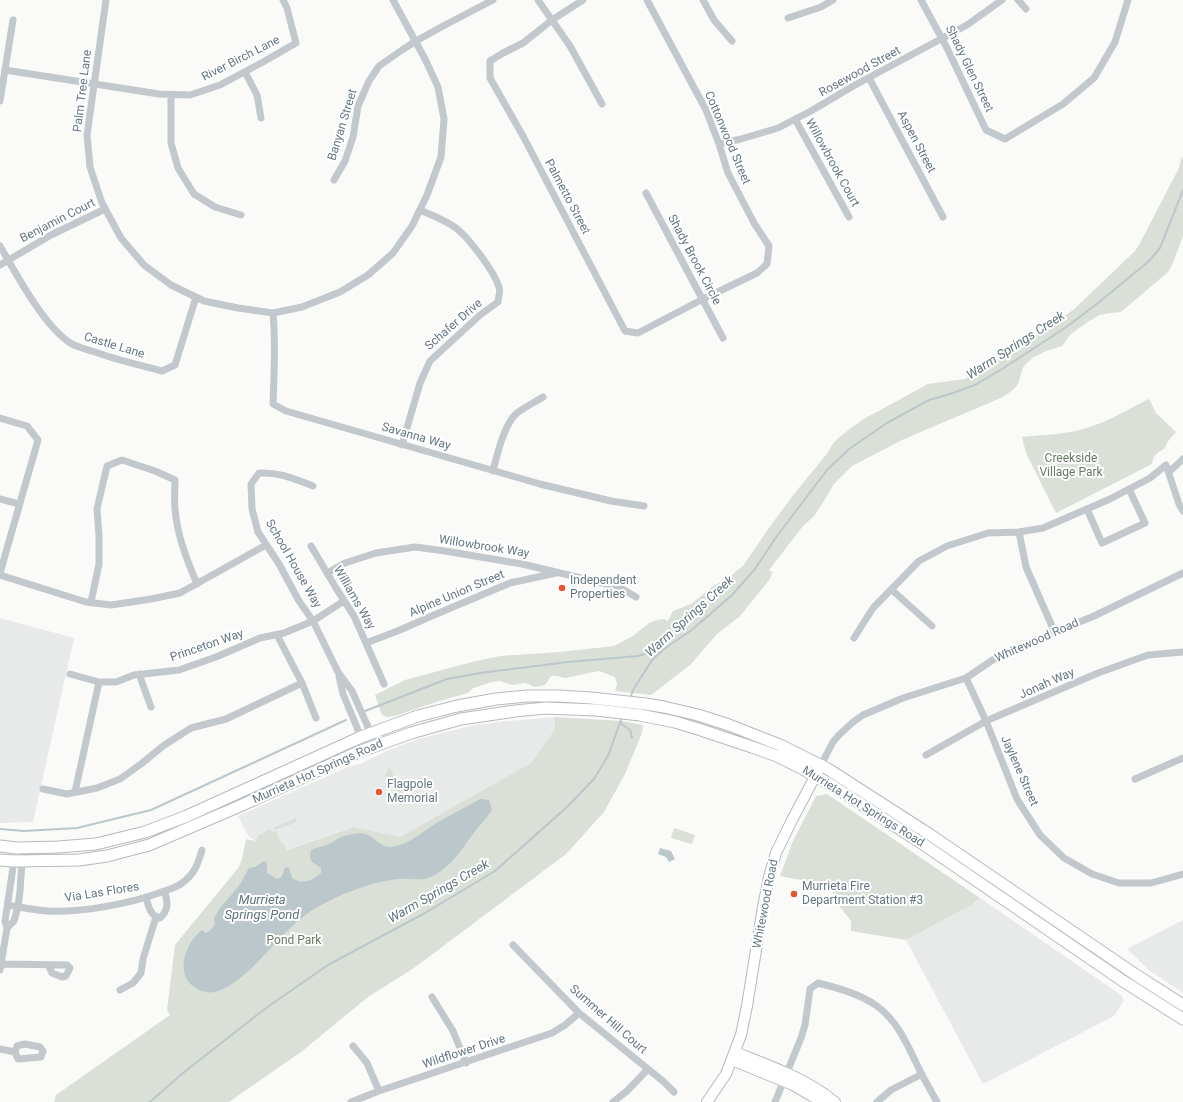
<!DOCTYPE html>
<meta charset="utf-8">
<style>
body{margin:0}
canvas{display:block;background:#fafaf8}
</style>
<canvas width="1183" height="1102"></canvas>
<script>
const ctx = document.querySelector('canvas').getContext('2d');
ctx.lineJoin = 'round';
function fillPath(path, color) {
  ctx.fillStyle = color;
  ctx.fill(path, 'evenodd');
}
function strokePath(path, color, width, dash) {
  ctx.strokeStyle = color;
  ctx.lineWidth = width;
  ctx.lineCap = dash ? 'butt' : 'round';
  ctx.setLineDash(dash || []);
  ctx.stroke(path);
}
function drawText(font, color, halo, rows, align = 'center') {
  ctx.font = font + ' Roboto,sans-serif';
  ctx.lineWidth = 4;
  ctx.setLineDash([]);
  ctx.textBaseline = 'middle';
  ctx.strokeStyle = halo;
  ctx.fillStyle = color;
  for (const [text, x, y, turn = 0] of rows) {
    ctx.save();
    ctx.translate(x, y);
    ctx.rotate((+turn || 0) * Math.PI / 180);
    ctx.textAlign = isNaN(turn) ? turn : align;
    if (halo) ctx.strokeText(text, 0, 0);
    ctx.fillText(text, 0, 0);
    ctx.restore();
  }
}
const built = new Path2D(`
 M0 618 74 638 33 822 0 823Z
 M555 717V729L531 763 400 837 352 827 283 851 258 836 255 841 249 837 238 816 348 767 360 764 389 750 418 739 470 726 498 722Z
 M980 898 1121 995 1124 1000 1114 1016 983 1084 906 940 973 904Z
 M1183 920V993L1150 971 1127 949Z`);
const green = new Path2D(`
 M1183 157V236L1173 263 1168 272 1121 312 1110 313 1099 315 1086 323 1071 334 1062 346 1044 352 1032 358 1023 367 1018 384 1014 389 1003 397 902 440 852 466 834 484 824 501 814 516 803 526 769 570 772 572 770 579 740 616 717 634 690 665 651 695 615 691 617 684 615 677 599 671 565 678 557 676H551L546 684 542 686 534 687 526 683 512 685 500 681 492 682 473 688 468 693 436 702 395 716 387 717 382 715 375 695 405 680 472 662 500 656 560 652 614 646 633 636 649 623 657 620 664 619 668 621 673 611 691 604 712 587 728 578 743 566 771 525 798 489 826 455 834 442 842 435 862 420 928 384 965 379 1035 336 1073 310 1135 251 1139 245 1179 168 1181 159Z
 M1149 399 1156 413 1176 432 1169 440 1164 449C1157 453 1153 455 1152 464L1056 513 1026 453 1022 437C1040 435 1058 435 1075 431 1101 426 1125 411 1149 399Z
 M555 717 622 721 643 725 642 733 625 774 604 812 566 854 414 968 368 997 301 1052 229 1102H54L56 1095 170 1015 167 1010 175 945 239 867 242 859 246 839 255 841 258 836 270 829 273 832 276 831 280 842 283 843 287 850 353 827 400 837 531 763 555 729Z
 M391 768 394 779 391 781 386 778 385 775 388 769Z
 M397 786 400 791 415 786V788L399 794H394V788Z
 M827 794 980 898 973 904 906 940 851 931V921L836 902 832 890 827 885 780 876 793 841 816 796Z
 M296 818 297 821 295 823 274 830 273 828Z
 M674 828 695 835 692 844 671 838Z`);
const water = new Path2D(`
 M480 799 489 800 492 810C489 815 485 819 481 824 466 841 452 870 428 878 418 881 408 878 398 879 368 882 323 900 300 919 294 924 288 930 282 936 263 955 242 984 215 992 208 993 203 992 197 989 174 976 184 944 202 930L206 933 210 931 213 927 215 924 214 918 220 908 239 886 249 868 255 867 264 861 267 864V873L277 879C286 876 281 872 286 867L289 868 292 878C303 885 312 881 321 873V868L312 862 310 857 311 850C318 847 325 846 331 843 334 842 336 839 339 838 347 835 360 831 368 835 376 839 382 848 392 847 409 844 421 833 435 824 450 815 465 808 480 799Z
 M660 848 671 851 675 859 669 862 666 857 658 854Z`);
const stream = new Path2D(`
 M630 699 633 690 652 660 664 649 693 629 732 595 755 569 777 536 827 470 849 449 887 423 929 400 950 394 975 385 1002 369 1065 328 1098 303 1148 262 1160 248 1183 190
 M365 711 447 679 480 673 568 662 638 656 662 649
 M620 723 630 730 632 738
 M0 829 24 831 77 828 151 810 346 720
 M150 1102 183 1073 266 1008 328 965 425 913 495 871 567 807 594 779 608 756 622 717`);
const street = new Path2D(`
 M106 0 87 135 90 167 102 203 121 238 144 265 171 285 204 301 238 308 273 313 302 307 340 292 368 275 393 253 412 226 427 195 441 157 444 119 438 87 425 59 393 0
 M538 0 570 46 602 104
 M583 0 552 20 523 43 503 53 490 61V78L523 136 625 331 638 333 703 299 757 273 767 264 769 246 754 223 728 173 719 144 706 110 647 0
 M703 0 714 20 732 41
 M921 0 947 48 986 130 1005 139 1063 104 1094 78 1115 42 1128 0
 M1018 0 1026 9
 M788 18 821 7 833 0
 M5 70 159 94 190 95 220 85 263 62 296 43 287 8 283 0
 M245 72 257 95 261 118
 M869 78 943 217
 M171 95V143L178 168 194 194 215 207 241 215
 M0 101 13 20
 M795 119 849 217
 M719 144 741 139 778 128 811 111 855 85 967 25 1002 0
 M334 180 345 161 353 137 358 106 369 81 379 66 402 50 416 41 445 25 493 0
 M646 193 723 338
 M0 246C16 273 46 331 74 345 81 348 88 350 95 352 117 360 140 365 162 371L175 365 196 297
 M0 265 51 235 105 209
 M273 313C276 345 274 373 273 404L286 411 540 484 611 501 644 506
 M0 418 27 426 38 440 0 573
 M402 445 420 383 430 361 480 315 498 302C498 298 501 292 499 287 494 271 469 238 456 228 445 220 432 215 420 210
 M493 471C497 455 504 424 517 413 525 407 535 402 543 397
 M1169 472 1183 459
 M313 486C294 479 280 472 259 473L251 484 252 509 258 532 279 564 299 601 313 621 338 672 352 691 376 745
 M0 499 19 504
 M1087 509 1102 543 1145 523 1129 489
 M311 546 336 588 354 616 384 684
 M327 573 345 563 376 553 415 547 445 551 522 564 619 587 636 597
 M0 575 86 602 111 605 151 599 180 593 266 545
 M892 590 932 626
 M91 602 99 564V536L97 509 107 466 122 460 155 471 175 480C175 490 174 499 175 509 177 535 187 560 197 584
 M1055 633 1026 567 1019 532 1043 528 1110 499 1150 478 1166 465 1179 504 1183 511
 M277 635 302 683 316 718
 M854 638 873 608 919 561 947 546 988 533 1019 532
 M366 643 400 630 434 615 510 583 556 573
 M70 674 99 682H116L134 675 179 670 216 657 260 638 284 633 313 621 344 601
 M139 674 151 707
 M339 676 343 694 366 749
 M966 678 986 721 1017 799 1040 835 1064 858 1092 874 1119 883H1151L1183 874
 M926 755 986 721 1098 673 1148 655 1183 652
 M821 765 833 742 839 735 853 722 863 715 903 698 966 678 1000 655 1094 616 1183 573
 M1135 779 1183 758
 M43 789 67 794 97 788 120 779 141 764 163 746 191 728 226 719 302 683
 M75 792 99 682
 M146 897C148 905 150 916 160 918 169 910 168 901 164 891
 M8 905C21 907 34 910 47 911 80 913 128 904 159 893 166 890 176 888 182 883 194 875 198 864 202 850
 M7 928 14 921 18 907 20 891 22 861 21 858
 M513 945 579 1013 664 1082 674 1092
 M1 964 67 965 70 968 66 976 62 977 52 973 48 965
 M0 970 7 928 5 921 14 861 17 848
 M120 990 133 983 141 973 143 959 156 917
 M432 997 453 1031 466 1063
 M25 1044 40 1047 43 1051 41 1057 18 1059 15 1052 17 1046Z
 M353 1046 367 1063 379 1091
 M0 1049 15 1052
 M351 1102 379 1091 552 1033 565 1025 579 1013
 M613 1102 627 1091 648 1069
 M775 1102 801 1038 805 1025 810 989 818 983C838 988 860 994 877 1006 900 1023 910 1051 922 1075 927 1084 932 1093 937 1102
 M877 1102 891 1090 922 1074`);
const secondary = new Path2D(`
 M735 1052C770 1066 806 1078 835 1102
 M732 1060 793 1085 822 1102
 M707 1102 726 1074 741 1035 747 1006 763 907 769 877 776 853 791 822 821 765`);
const primary = new Path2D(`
 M0 846 17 848 58 847 96 844 145 832 187 816 361 737 418 716 457 706 496 699 527 696H559L591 698 646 704 664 707 698 715 729 725 780 745 828 769 929 834 1136 975 1183 1005
 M0 860 14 861 79 860 107 856 149 845 240 806 356 753 411 733 461 719 515 711 545 708 596 710 640 715 675 722 698 729 752 747 777 756 803 769 833 786 920 842 1123 981 1183 1019`);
const markers = [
 [562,588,4,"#e4572e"],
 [379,792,4,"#e4572e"],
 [794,894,4,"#e4572e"]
];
const streetNames = [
 ["River Birch Lane",241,59,-27],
 ["Shady Glen Street",969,69,64],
 ["Rosewood Street",860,72,-29],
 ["Palm Tree Lane",83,91,-83],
 ["Banyan Street",343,125,-73],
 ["Cottonwood Street",727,138,67],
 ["Aspen Street",916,142,62],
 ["Willowbrook Сourt",832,163,61],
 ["Palmetto Street",567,197,62],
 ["Benjamin Court",58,221,-27],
 ["Shady Brook Circle",694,260,62],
 ["Schafer Drive",454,325,-41],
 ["Castle Lane",114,346,17],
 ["Savanna Way",416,437,16],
 ["Willowbrook Way",484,547,9],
 ["School House Way",293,564,60],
 ["Alpine Union Street",457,594,-23],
 ["Williams Way",354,598,60],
 ["Whitewood Road",1037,641,-24],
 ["Princeton Way",207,646,-19],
 ["Jonah Way",1047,684,-24],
 ["Jaylene Street",1019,771,66],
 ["Murrieta Hot Springs Road",318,772,-24],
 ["Murrieta Hot Springs Road",863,807,32],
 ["Via Las Flores",102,893,-9],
 ["Whitewood Road",766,904,-79],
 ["Summer Hill Court",608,1020,41],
 ["Wildflower Drive",464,1052,-18]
];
const parkNames = [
 ["Creekside",1071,459],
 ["Village Park",1071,473],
 ["Pond Park",294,941]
];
const poiNames = [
 ["Independent",570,581],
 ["Properties",570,595],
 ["Flagpole",387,785],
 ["Memorial",387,799],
 ["Murrieta Fire",802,887],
 ["Department Station #3",802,901]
];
const waterNames = [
 ["Warm Springs Creek",1016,346,-33],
 ["Warm Springs Creek",690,617,-42],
 ["Warm Springs Creek",439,892,-30],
 ["Murrieta",262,901],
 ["Springs Pond",262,916]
];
fillPath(built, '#e8e9e9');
fillPath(green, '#dadfd7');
fillPath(water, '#bbc7cb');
strokePath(stream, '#bbc7cb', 2);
strokePath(secondary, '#b3babf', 12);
strokePath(primary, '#b5babe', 13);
strokePath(street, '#c3c8cc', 7);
strokePath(secondary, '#fff', 10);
strokePath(primary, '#fff', 11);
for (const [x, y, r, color] of markers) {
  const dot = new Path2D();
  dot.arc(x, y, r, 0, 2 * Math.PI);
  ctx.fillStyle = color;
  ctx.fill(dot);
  strokePath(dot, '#fff', 1.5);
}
drawText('12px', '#657683', '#fff', streetNames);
drawText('12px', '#687a64', '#fff', parkNames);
drawText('12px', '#657683', '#fff', poiNames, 'left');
drawText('italic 13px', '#60757c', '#fff', waterNames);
</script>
